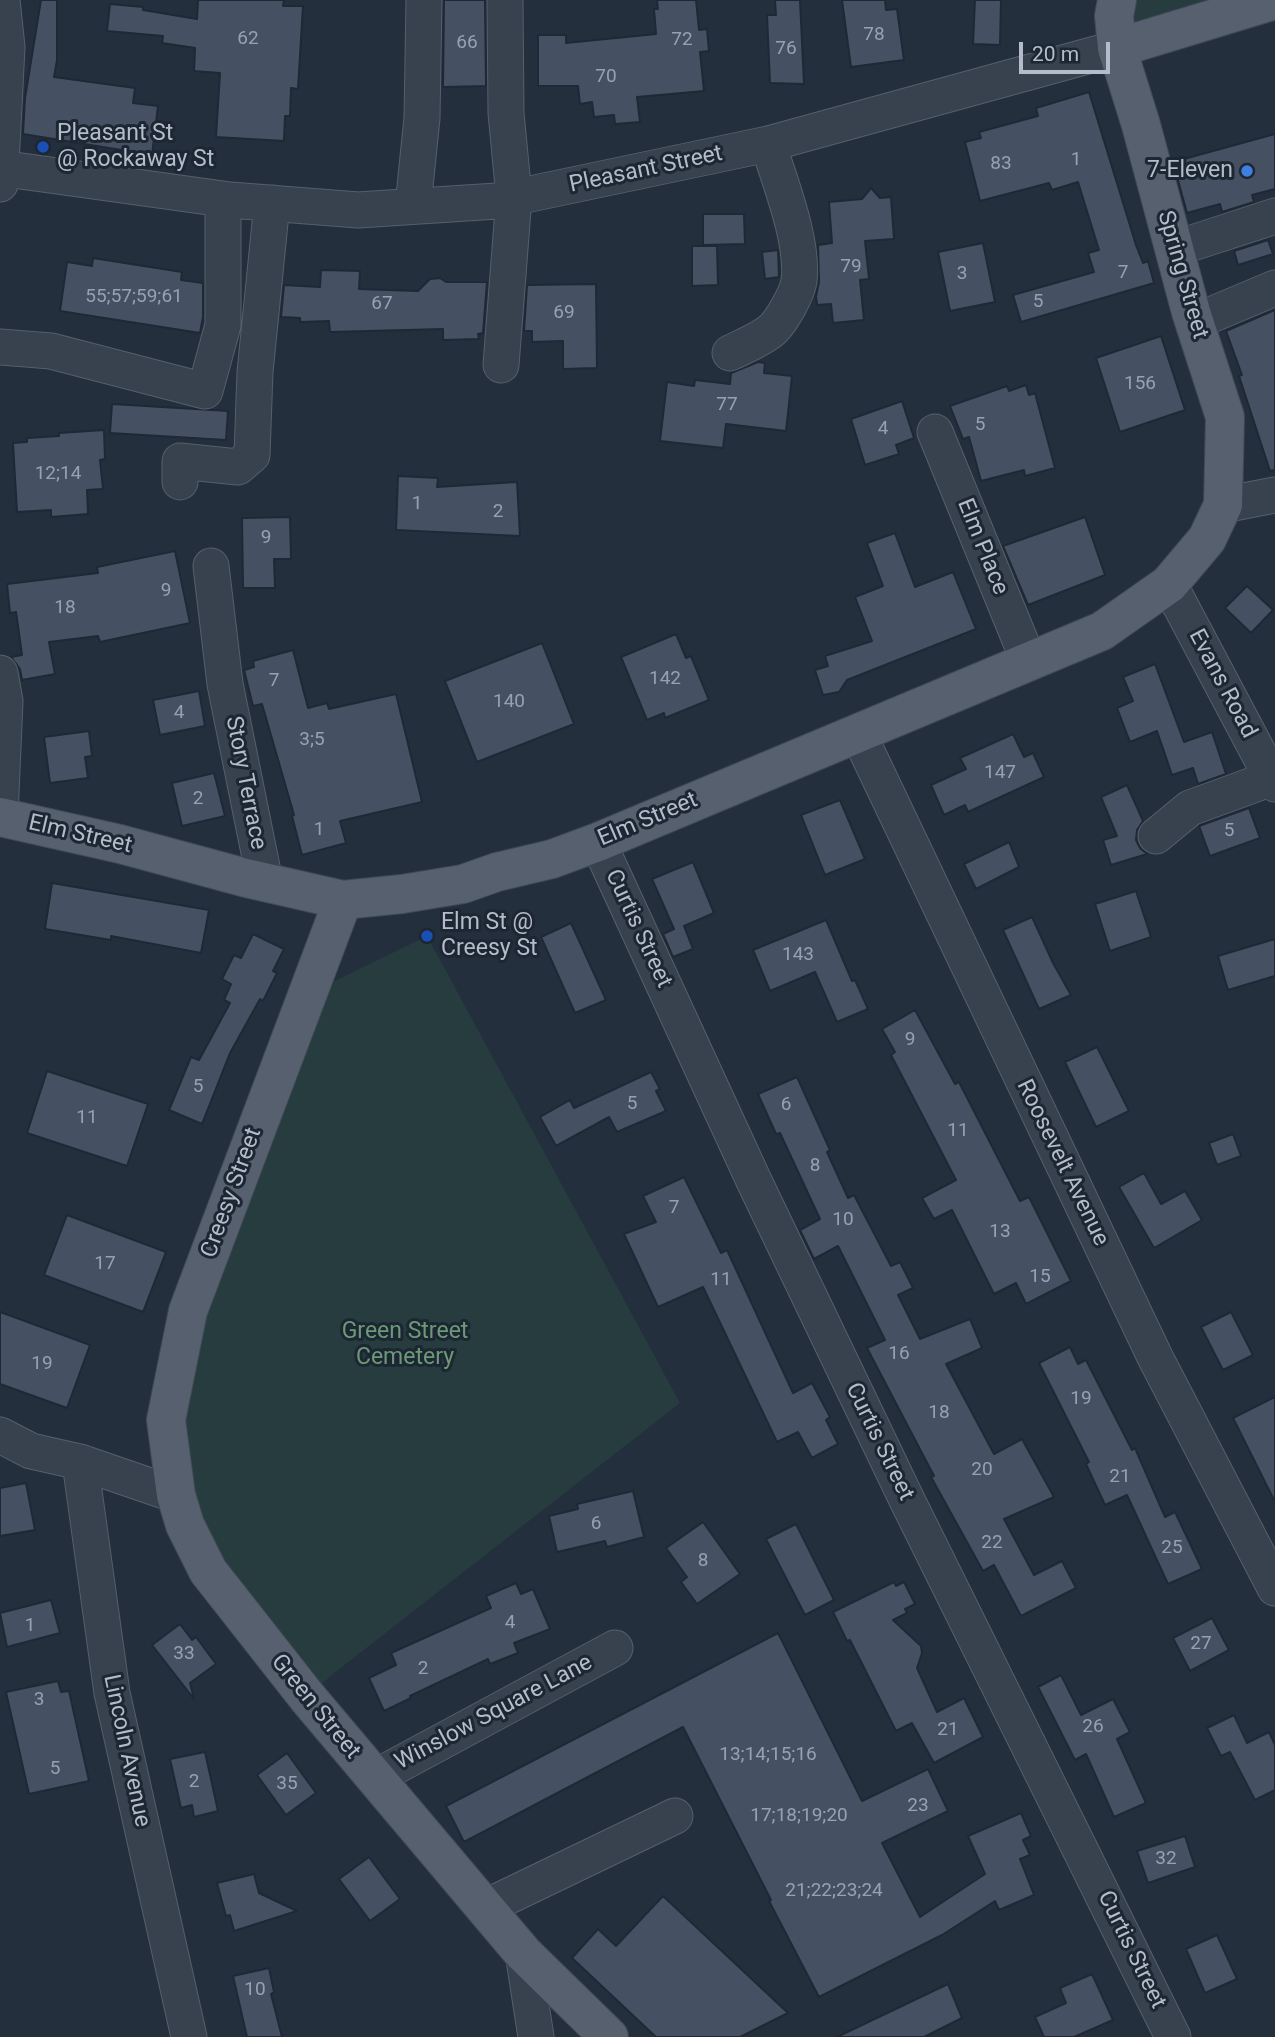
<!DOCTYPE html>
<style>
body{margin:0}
#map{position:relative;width:1275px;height:2037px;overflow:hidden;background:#242f3e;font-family:Roboto,sans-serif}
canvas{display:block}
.scale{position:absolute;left:1019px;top:42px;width:91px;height:32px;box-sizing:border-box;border:4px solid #b4bcc9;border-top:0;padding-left:9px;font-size:21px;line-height:24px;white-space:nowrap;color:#b4bcc9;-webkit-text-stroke:5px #1d2633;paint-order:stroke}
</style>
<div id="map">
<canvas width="1275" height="2037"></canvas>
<div class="scale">20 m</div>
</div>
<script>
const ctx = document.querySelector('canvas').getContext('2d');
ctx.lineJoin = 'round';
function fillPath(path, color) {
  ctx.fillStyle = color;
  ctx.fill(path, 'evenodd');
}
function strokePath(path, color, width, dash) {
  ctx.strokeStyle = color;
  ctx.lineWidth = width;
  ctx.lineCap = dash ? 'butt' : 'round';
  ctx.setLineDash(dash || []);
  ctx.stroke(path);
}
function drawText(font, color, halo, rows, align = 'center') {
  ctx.font = font + ' Roboto,sans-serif';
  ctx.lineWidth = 6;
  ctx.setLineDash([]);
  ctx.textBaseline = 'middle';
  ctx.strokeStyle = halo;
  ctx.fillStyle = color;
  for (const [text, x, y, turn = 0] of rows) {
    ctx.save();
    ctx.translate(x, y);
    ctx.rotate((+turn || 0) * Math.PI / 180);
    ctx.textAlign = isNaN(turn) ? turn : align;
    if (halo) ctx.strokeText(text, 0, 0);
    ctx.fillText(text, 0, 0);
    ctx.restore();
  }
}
const green = new Path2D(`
 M1117 0H1275L1117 48Z
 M427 936 680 1403 333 1674 307 1697 192 1538 166 1420 306 995Z`);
const building = new Path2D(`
 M41 0H57V60L54 77 135 88 133 103 158 106 152 155 23 134 25 98Z
 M198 0H284L283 6H303L298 89 291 88 290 116H285L284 141 216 137 220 73 194 71 195 48 162 43 163 36 107 31 110 4 143 7V10L197 19Z
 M444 0H485L486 86 443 87Z
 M657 0H696L699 30 707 29 709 51 700 52 704 91 637 97 640 122 615 124 614 115 594 117 592 102 580 104 578 86H538V35H566V43L656 34 654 9H658Z
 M775 0H800L804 84 770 83 767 15H776Z
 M842 0H885L886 10 897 9 904 60 851 67Z
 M975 0H1001L1000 45 973 44Z
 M1089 92 1136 245 1143 263 1148 261 1154 283 1021 322 1013 295 1094 272 1088 253 1099 250 1078 182 1052 190 1049 183 980 201 965 142 981 138 979 132 1038 116 1036 108Z
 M1275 134V189L1252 195 1254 202 1222 212 1220 204 1187 213 1173 162Z
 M871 188 880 198 891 197 894 239 865 241 869 279 860 280 864 320 833 323 831 304 817 305 816 296 819 282 818 245 832 243 829 202 862 199Z
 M703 214H744L745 244 703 245Z
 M1268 240 1273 254 1238 265 1234 251Z
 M983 243 995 302 950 311 938 252Z
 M692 246H717L718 285 692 286Z
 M778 250 779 277 765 279 762 252Z
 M93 258 182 272 181 280 203 283V317L200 333 60 311 67 262 92 266Z
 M321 270 360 271 359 289 418 291 430 279 440 278 446 282H487L483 333 478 334 479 339 443 340V329L330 332 329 321 300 322V318L281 317 284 285 320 287Z
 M596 284 597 368 563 369V341L532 342V331H524L527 285Z
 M1275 310V470L1270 471 1239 376 1242 375 1226 331Z
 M1161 336 1185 410 1120 432 1096 358Z
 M758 362 765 363 764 373 792 376 786 431 726 424 723 448 660 441 667 382 694 386 695 380 730 384 731 373Z
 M1026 385 1029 395 1035 393 1055 468 1025 476 1024 470 981 481 969 437 963 439 950 406 1007 386 1009 391Z
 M902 401 914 438 896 445 899 454 865 465 851 419Z
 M112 404 228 411 226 440 110 433Z
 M104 430 105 459 100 460 103 489 87 490 88 514 51 517V510L17 512 13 443 27 442V438L59 436V433Z
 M398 476 438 478 437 487 517 482 520 536 396 530Z
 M290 517 291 559H274L275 588H243L242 518Z
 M1085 517 1105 575 1028 605 1003 546Z
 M895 533 915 587 953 572 976 629 847 680 839 692 823 695 815 670 828 666 825 656 872 641 855 597 883 586 867 543Z
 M175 551 190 623 100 642 98 636 49 642 55 674 22 680 20 669 11 657 22 655 16 612 10 613 7 584 98 573 97 567Z
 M1247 586 1273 610 1251 633 1225 608Z
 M676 634 686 658 691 656 709 700 665 718 664 713 647 720 621 657Z
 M542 643 574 724 477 762 445 681Z
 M293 650 308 708 327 703 329 709 396 694 422 802 340 821 346 843 302 855 292 816 294 815 262 704 253 706 244 670 254 667 253 661Z
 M1155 664 1184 742 1212 732 1226 774 1198 784 1193 768 1172 775 1157 731 1130 742 1117 708 1133 701 1123 677Z
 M199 691 205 726 160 735 153 700Z
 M89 731 92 756 85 757 88 778 50 783 44 737Z
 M1013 734 1024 757 1033 753 1044 777 968 812 965 805 944 815 931 785 966 769 960 758Z
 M214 773 225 816 182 826 172 783Z
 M1127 785 1143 821 1137 830 1136 840 1140 848 1147 854 1111 865 1103 840 1117 836 1101 797Z
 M840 800 865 859 825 875 801 815Z
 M1249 808 1260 838 1210 856 1199 826Z
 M1009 842 1019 867 976 889 964 864Z
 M693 862 714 913 684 926 693 949 673 957 663 934 674 929 652 879Z
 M52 883 209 910 201 953 111 936V940L45 929Z
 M1136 891 1151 937 1110 951 1095 904Z
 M1032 917 1053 963 1071 995 1039 1009 1003 930Z
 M826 920 852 981 855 980 868 1009 837 1022 815 972 770 991 753 950Z
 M571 923 606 1000 575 1013 541 937Z
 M253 934 284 949 273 971 277 973 263 1001 260 999 230 1053 202 1124 169 1110 191 1057 199 1060 230 1003 224 1000 231 984 222 979 234 955 241 958Z
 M1275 939V976L1228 990 1218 956Z
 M915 1010 955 1084 959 1082 1020 1201 1029 1197 1071 1281 1026 1304 1016 1283 994 1294 952 1210 934 1219 922 1198 956 1180 891 1055 895 1052 882 1029Z
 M1097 1047 1129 1111 1096 1127 1065 1062Z
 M47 1071 148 1104 127 1166 27 1133Z
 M651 1072 660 1089 656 1091 666 1111 617 1132 609 1117 556 1146 540 1117 570 1100 574 1108Z
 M797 1077 830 1150 827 1152 848 1198 854 1195 891 1266 900 1262 913 1288 898 1295 920 1339 970 1319 982 1348 946 1364 994 1454 1022 1439 1054 1497 1004 1519 1034 1575 1062 1561 1076 1588 1021 1616 994 1565 983 1571 931 1477 934 1476 867 1348 885 1340 838 1246 814 1259 800 1230 820 1219 780 1133 776 1134 758 1094Z
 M1233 1134 1241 1156 1217 1165 1209 1143Z
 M1144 1173 1161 1204 1185 1191 1202 1220 1154 1248 1119 1187Z
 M684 1177 721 1253 727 1250 793 1393 812 1383 830 1417 826 1420 838 1444 812 1458 798 1432 777 1442 703 1287 658 1307 624 1234 656 1222 643 1196Z
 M67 1215 166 1252 143 1312 44 1275Z
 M0 1312 90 1345 67 1408 0 1384Z
 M1231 1312 1253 1355 1223 1370 1201 1327Z
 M1070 1347 1078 1364 1086 1360 1132 1450 1135 1448 1165 1517 1175 1512 1202 1569 1168 1584 1127 1495 1105 1505 1086 1464 1089 1462 1039 1363Z
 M1275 1397V1502L1233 1418Z
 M26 1483 35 1530 0 1536V1488Z
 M633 1491 644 1537 607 1547 605 1541 557 1552 549 1516 578 1509 577 1504Z
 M703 1522 740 1574 697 1604 681 1582 687 1577 666 1548Z
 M796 1524 834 1600 805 1615 766 1539Z
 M894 1582 896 1586 904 1582 915 1604 905 1609 907 1613 893 1620 921 1646 922 1653 917 1668 937 1712 964 1698 983 1737 934 1763 912 1723 896 1731 850 1640 847 1641 833 1612Z
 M516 1583 521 1594 533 1589 550 1629 514 1643 518 1653 490 1664 488 1659 410 1696 411 1698 384 1711 369 1678 396 1665 391 1653 491 1608 486 1596Z
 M51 1600 60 1633 7 1647 0 1613Z
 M1212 1618 1229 1650 1190 1671 1173 1638Z
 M180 1624 192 1640 196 1637 216 1664 190 1683 194 1699 152 1645Z
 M778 1633 862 1801 928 1769 948 1811 882 1843 920 1917 985 1874 968 1836 1021 1813 1031 1836 1023 1840 1030 1855 1020 1859 1034 1895 999 1910 995 1901 942 1935 819 1997 769 1901 771 1900 683 1727 464 1842 446 1806Z
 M1061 1675 1081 1715 1113 1699 1130 1732 1117 1739 1146 1803 1114 1817 1086 1754 1075 1760 1038 1687Z
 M58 1681 61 1692 69 1691 89 1781 29 1794 6 1692Z
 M1234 1715 1247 1743 1269 1732 1275 1745V1790L1255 1800 1230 1752 1221 1756 1207 1728Z
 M205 1752 218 1811 194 1817 192 1805 181 1808 170 1759Z
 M287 1753 316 1793 286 1815 257 1775Z
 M1185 1836 1195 1867 1148 1883 1137 1851Z
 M369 1857 400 1899 370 1921 339 1879Z
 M254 1874 259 1893 297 1911 234 1931 230 1915 226 1916 217 1883Z
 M663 1896 788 2013 740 2037H656L572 1958 598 1929 616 1946Z
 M1217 1935 1237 1979 1205 1993 1186 1949Z
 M269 1968 274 1992 271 1994 282 2037H247L233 1976Z
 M1092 1974 1113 2020 1074 2037H1044L1035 2017 1066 2003 1060 1988Z
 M948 1984 962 2018 924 2037H837Z`);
const minor = new Path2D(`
 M0 168 230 200 358 210 497 201 768 144 1117 48
 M0 184 7 47 2 0
 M413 206 422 118 424 0
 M1174 249 1275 216
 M1194 322 1275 288
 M0 347 51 351 205 391 223 325V199
 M730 353C744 346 762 339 773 329 782 320 797 294 799 281 804 242 780 182 768 144
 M501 365 514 197 506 113 505 0
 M935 432 1029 662
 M180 482V461L238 467 252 455 255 372 272 203
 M1223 505 1275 495
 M211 566 225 684 265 882
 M1169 584 1275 784
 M0 673 5 701 0 817
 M858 733 1155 1357 1275 1588
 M1156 836 1190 808 1272 778
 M598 842 754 1181 906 1498 1173 2037
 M0 1435 31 1451 80 1462 176 1495
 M80 1462 112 1693 189 2037
 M374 1778 615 1648
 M484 1908 675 1816
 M523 1953 536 2037`);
const major = new Path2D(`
 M1117 48 1275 0
 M0 817 120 844 246 878 343 900 402 894 463 884 497 872 552 859 598 842 1102 631 1169 584 1207 539 1223 505 1225 417 1191 312 1141 125 1117 48 1114 16 1117 0
 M343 900 188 1311 166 1420 176 1495 185 1525 208 1571 307 1697 523 1953 609 2037`);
const markers = [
 [43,147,7,"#1a4fb4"],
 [1247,171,7,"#3f7fe0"],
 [427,936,7,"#1a4fb4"]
];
const numberNames = [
 ["78",874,35],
 ["62",248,39],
 ["72",682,40],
 ["66",467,43],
 ["76",786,49],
 ["70",606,77],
 ["1",1076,160],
 ["83",1001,164],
 ["79",851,267],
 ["7",1123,273],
 ["3",962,274],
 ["55;57;59;61",134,297],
 ["5",1038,302],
 ["67",382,304],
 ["69",564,313],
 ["156",1140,384],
 ["77",727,405],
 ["5",980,425],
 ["4",883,429],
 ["12;14",58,474],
 ["1",417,504],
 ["2",498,512],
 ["9",266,538],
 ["9",166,591],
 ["18",65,608],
 ["142",665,679],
 ["7",274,681],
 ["140",509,702],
 ["4",179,713],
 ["3;5",312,740],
 ["147",1000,773],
 ["2",198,799],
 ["1",319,830],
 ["5",1229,831],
 ["143",798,955],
 ["9",910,1040],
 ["5",198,1087],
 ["5",632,1104],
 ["6",786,1105],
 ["11",87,1118],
 ["11",958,1131],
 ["8",815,1166],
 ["7",674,1208],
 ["10",843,1220],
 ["13",1000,1232],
 ["17",105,1264],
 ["15",1040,1277],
 ["11",721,1280],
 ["16",899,1354],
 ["19",42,1364],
 ["19",1081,1399],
 ["18",939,1413],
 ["20",982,1470],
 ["21",1120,1477],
 ["6",596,1524],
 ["22",992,1543],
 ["25",1172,1548],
 ["8",703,1561],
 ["4",510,1623],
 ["1",30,1626],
 ["27",1201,1644],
 ["33",184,1654],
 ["2",423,1669],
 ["3",39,1700],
 ["26",1093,1727],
 ["21",948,1730],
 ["13;14;15;16",768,1755],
 ["5",55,1769],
 ["2",194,1782],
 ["35",287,1784],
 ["23",918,1806],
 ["17;18;19;20",799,1816],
 ["32",1166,1859],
 ["21;22;23;24",834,1891],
 ["10",255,1990]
];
const poiNames = [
 ["Pleasant St",57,134],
 ["@ Rockaway St",57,160],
 ["7-Eleven",1233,171,"right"],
 ["Elm St @",441,923],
 ["Creesy St",441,949]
];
const streetNames = [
 ["Pleasant Street",646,170,-12],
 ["Spring Street",1182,275,74],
 ["Elm Place",982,547,68],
 ["Evans Road",1222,684,62],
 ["Story Terrace",245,783,79],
 ["Elm Street",648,820,-23],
 ["Elm Street",80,835,13],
 ["Curtis Street",638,929,65],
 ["Roosevelt Avenue",1062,1163,64],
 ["Creesy Street",232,1193,-70],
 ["Curtis Street",879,1442,64],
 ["Green Street",315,1707,51],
 ["Winslow Square Lane",494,1713,-28],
 ["Lincoln Avenue",126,1751,78],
 ["Curtis Street",1131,1950,64]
];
const parkNames = [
 ["Green Street",405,1332],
 ["Cemetery",405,1358]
];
fillPath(green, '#263c3f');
fillPath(building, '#455162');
strokePath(building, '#1f2835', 2);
strokePath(minor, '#565f6c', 37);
strokePath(major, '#414a57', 40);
strokePath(minor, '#38414e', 35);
strokePath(major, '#56606e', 38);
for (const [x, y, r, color] of markers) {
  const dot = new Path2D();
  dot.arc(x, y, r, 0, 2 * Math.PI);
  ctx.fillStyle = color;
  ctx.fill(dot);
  strokePath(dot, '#1d2633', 2.5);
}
drawText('19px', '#98a1af', null, numberNames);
drawText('23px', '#b4bcc9', '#1d2633', poiNames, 'left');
drawText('23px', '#b4bcc9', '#1d2633', streetNames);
drawText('23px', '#6b9a76', '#1d2633', parkNames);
</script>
